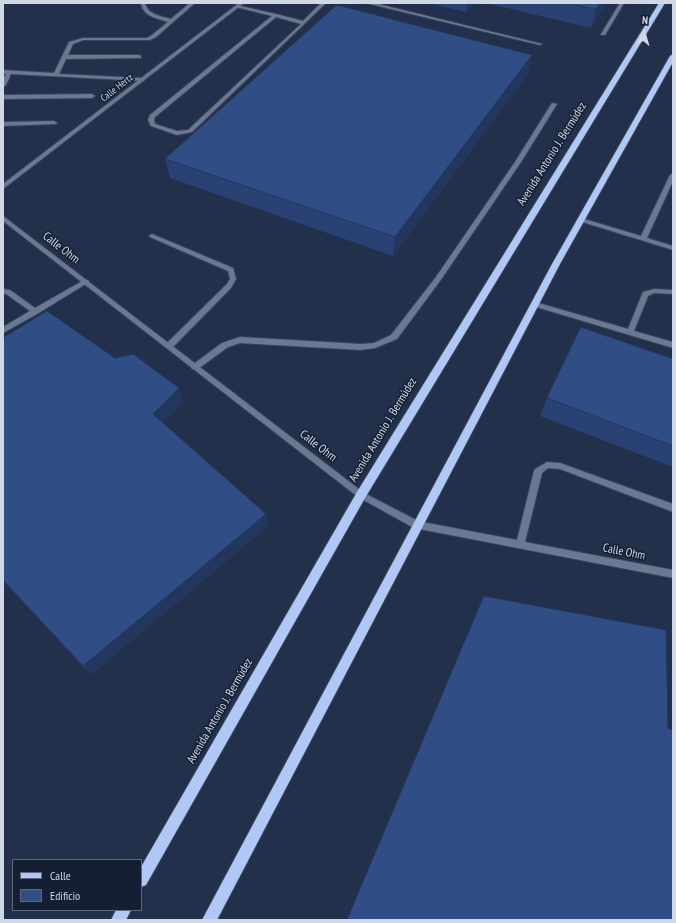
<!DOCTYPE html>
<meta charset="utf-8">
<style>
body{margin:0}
#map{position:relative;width:676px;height:923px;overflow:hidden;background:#1e293e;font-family:"PT Sans Narrow",sans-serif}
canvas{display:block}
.frame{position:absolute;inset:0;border:4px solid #d0d7e5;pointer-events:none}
.legend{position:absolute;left:12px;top:859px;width:130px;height:52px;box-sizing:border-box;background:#151f33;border:1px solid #60697a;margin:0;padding:5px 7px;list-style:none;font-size:12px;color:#d0d7e5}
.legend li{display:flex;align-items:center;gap:8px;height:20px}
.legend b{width:20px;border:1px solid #60697a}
.north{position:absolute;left:624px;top:12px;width:40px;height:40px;-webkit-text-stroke:3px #151f33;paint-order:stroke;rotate:5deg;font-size:11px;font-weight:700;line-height:16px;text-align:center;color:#d0d7e5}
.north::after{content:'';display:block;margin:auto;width:14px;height:18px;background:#d0d7e5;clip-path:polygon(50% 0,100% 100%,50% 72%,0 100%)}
</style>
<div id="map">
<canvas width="676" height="923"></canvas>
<div class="frame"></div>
<ul class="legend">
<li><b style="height:5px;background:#afc8f5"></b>Calle</li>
<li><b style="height:11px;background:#304d86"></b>Edificio</li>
</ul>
<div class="north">N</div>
</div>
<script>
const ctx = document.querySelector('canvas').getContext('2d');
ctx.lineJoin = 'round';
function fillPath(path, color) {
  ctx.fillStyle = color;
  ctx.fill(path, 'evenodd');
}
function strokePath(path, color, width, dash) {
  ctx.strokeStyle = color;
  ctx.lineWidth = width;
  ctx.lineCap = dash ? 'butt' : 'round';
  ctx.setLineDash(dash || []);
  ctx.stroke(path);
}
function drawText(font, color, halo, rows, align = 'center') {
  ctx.font = font + ' "PT Sans Narrow",sans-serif';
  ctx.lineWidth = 3;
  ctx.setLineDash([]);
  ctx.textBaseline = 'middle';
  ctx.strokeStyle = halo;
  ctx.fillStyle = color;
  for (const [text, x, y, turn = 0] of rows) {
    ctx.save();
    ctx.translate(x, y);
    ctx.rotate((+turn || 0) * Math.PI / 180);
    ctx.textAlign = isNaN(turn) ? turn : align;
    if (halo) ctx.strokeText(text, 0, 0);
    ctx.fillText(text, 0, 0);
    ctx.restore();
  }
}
const built = new Path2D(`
 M3 3H673V920H3ZM13 860H141V910H13Z`);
const lane = new Path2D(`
 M141 3H145C148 15 161 16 171 19L190 3H195L156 37 150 40H83L73 44 68 55H139L141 56V58L66 59 59 74 142 78 144 79V81L11 74 6 85 3 87V79L6 74H3V70L54 73 69 42 83 38H147L152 35 168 22C157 18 143 17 141 3Z
 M321 3H326L192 132 177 135 151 126 148 120 150 115 272 16 236 7V5L276 14 303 21ZM276 17 301 24 188 130 177 131 155 124 154 120 155 117Z
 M366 3H374L542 44 540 45Z
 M620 3H624L605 35H601V34Z
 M3 95 92 94 95 96 92 98 3 99Z
 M552 103 557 104 521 162 440 281 397 339 375 348 361 350 240 343 228 347 198 369H192L191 367 192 365 222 343 240 337 361 344 374 343 391 335 436 277 515 162Z
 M54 121 57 123 56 124 3 126V122Z
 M673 173V181L647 238 673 246V250L579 221 578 220 581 218 641 236 670 175Z
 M152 234 233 268 236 279 231 288 172 348 169 349 165 346 166 344 227 284 230 279 228 271 150 237 149 236Z
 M84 280H88L89 282 37 314 3 333V327L30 311 6 294 3 293V289L10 290 35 308Z
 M654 289 673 290V294L654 293 648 296 634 331 673 342V348L533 306 532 304 535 302 628 329 643 292Z
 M547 462 560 463 673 504V512L560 469 548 468 542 473 525 542 673 570V578L414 528 413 525 414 522 417 521 517 540 534 471 535 469Z`);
const street = new Path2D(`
 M239 3H244L3 189V184Z
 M3 216 364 493 420 522 421 525 420 528 417 529 414 528 358 497 3 221Z`);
const primary = new Path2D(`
 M659 3H665L365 498 146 885 141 887V867L357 492Z
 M673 54V62L560 264 217 920H202L552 264 670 56Z
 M116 910H131L126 920H111Z`);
const wall = new Path2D(`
 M428 3H474L466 12Z
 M486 3H607L591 28Z
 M528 74 393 256 170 178 165 159Z
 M3 338 115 358 183 402 163 423 266 514 268 526 91 675 3 581Z
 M673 359V467L540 416 547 398Z`);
const shadedWall = new Path2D(`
 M467 3H474L466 12Z
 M600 3H607L591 28 596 9Z
 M532 55 528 74 393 256 395 237Z
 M179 388 183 402 158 428 153 414Z
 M266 514 268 526 91 675 83 666Z`);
const building = new Path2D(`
 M568 3H600L596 9Z
 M337 5 532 55 395 237 165 159Z
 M47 311 115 358 133 354 179 388 153 414 266 514 83 666 3 580V338Z
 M581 327 673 359V446L547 398Z
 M484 596 666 630 668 728 673 730V920H347Z`);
const farStreetnames = [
 ["Calle Hertz",117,88,-38]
];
const streetNames = [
 ["Avenida Antonio J. Bermúdez",552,154,-58],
 ["Calle Ohm",61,248,38],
 ["Avenida Antonio J. Bermúdez",383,430,-59],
 ["Calle Ohm",318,446,38],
 ["Calle Ohm",624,552,11],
 ["Avenida Antonio J. Bermúdez",220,711,-60]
];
fillPath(built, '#22304b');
strokePath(lane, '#3a4559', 2);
strokePath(street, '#3a4559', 2);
strokePath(primary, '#3a4559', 2);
fillPath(lane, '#697893');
fillPath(street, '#697893');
fillPath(primary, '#afc8f5');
fillPath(wall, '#294273');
fillPath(shadedWall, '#22365e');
fillPath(building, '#304d86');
strokePath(building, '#22365e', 1);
drawText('10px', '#d0d7e5', '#151f33', farStreetnames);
drawText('12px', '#d0d7e5', '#151f33', streetNames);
</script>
